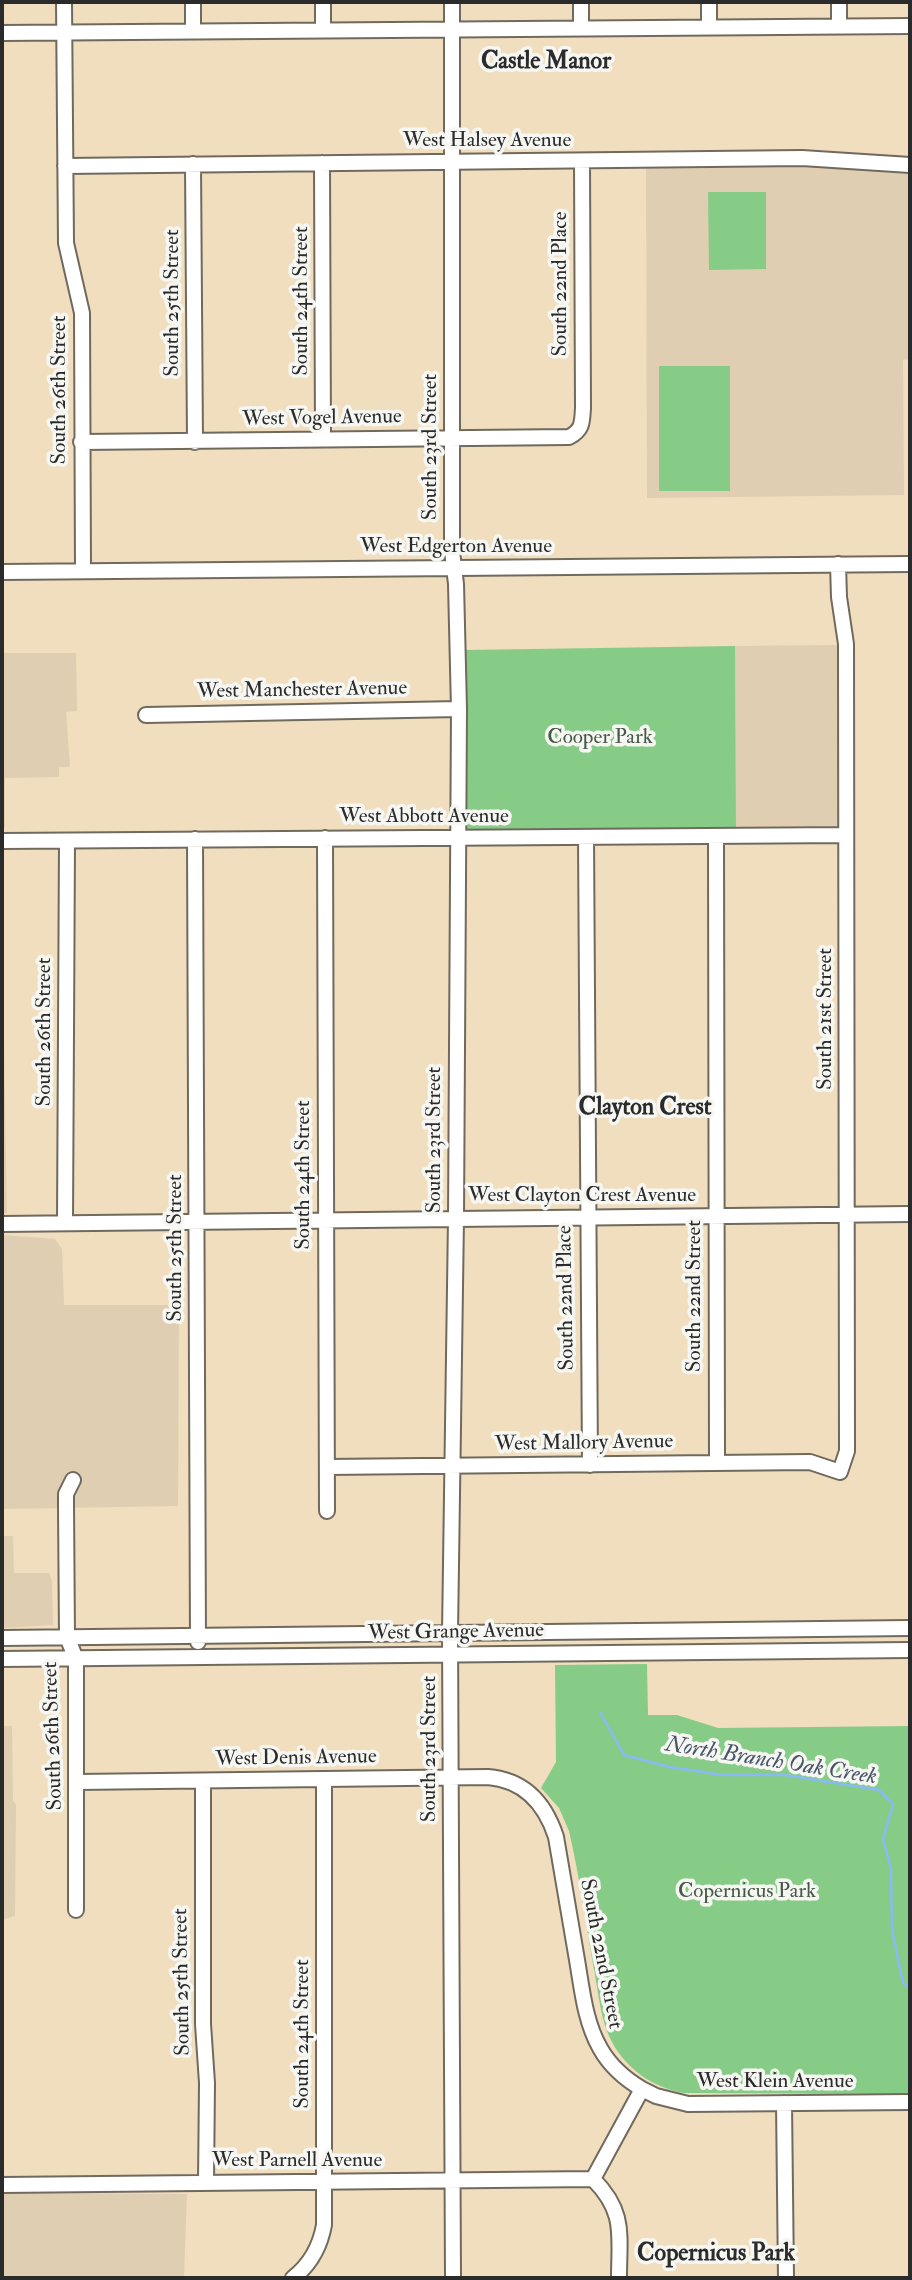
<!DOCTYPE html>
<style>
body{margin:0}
#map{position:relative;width:912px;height:2280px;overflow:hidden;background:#f0debe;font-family:"IM FELL Double Pica",serif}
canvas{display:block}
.frame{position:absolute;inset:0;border:4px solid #2b2b2b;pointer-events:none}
</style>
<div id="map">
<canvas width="912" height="2280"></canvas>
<div class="frame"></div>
</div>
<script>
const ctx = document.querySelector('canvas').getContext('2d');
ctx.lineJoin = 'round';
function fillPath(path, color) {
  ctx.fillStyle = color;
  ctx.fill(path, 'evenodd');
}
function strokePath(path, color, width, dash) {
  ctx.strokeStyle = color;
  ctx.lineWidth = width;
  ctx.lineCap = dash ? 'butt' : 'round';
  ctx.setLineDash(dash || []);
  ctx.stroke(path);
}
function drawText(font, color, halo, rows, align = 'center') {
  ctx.font = font + ' "IM FELL Double Pica",serif';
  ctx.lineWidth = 7;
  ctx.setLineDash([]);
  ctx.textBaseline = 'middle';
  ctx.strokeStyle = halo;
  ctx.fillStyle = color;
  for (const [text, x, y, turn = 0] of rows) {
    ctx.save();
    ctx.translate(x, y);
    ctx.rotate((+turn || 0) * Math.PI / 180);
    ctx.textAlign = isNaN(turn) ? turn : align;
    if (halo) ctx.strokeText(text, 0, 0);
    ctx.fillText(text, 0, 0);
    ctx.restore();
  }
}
const built = new Path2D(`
 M646 167H818L910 174V359L903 360 904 495 647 498Z
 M838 645V826L736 827 735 646Z
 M2 653H76L77 711 66 712 70 767H59V777L5 778V827H2Z
 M2 923 7 1213H2Z
 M2 1235 55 1239 62 1249 64 1305H179L178 1506 2 1509Z
 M2 1536H13L14 1573H49L52 1581 53 1625 2 1628Z
 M2 1726H12L13 1801 16 1804 15 1916 2 1920Z
 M2 2193 187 2194 184 2278H2Z`);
const green = new Path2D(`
 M708 192H766V269L709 270Z
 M659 366H730V491H659Z
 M735 646 736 827 463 830 464 650Z
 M647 1664 648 1715H677L718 1728 910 1726V2094L684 2093C654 2088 627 2070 612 2042 601 2022 599 1997 595 1975 586 1927 580 1878 569 1831L559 1808 541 1788 556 1762 555 1665Z`);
const stream = new Path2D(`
 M600 1712 624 1755 669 1767 723 1775H785L879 1790 893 1804 883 1839 891 1869 892 1930 903 1983 910 1988`);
const minor = new Path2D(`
 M64 2 66 243 82 313 83 570
 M193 2V31
 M323 2V30
 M452 2V551L456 584 459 709 456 1218 450 1633 453 2278
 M581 2V28
 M709 2V27
 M839 26V2
 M2 33 910 26
 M322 163 323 439
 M193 164 195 442
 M65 166 802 158 910 165
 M81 442 569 437C583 430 582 422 583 408L582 161
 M2 572 910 564
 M146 715 459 709
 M716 836 717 1463
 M586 837 590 1465
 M325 838 327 1511
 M195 839 198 1642
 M2 841 846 835
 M65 1222 67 841
 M2 1224 910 1214
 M327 1467 810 1462 840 1472 847 1451 846 644 839 597 838 564
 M73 1480 66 1494V1506L67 1637 76 1659V1910
 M2 1638 910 1628
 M2 1659 910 1650
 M203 1781V2024L207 2083 206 2182
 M77 1782 488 1777C524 1780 545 1803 556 1837 563 1878 570 1919 577 1960 582 1989 585 2022 600 2048 610 2066 625 2079 642 2089L593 2179C626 2212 619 2235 619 2278
 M642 2089 656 2096 688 2104 910 2102
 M784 2103 786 2278
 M2 2185 593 2179
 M293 2278C311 2264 320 2247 324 2225V1779`);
const streetNames = [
 ["West Halsey Avenue",487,141],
 ["South 22nd Place",561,284,-90],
 ["South 24th Street",302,301,-90],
 ["South 25th Street",173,303,-90],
 ["South 26th Street",60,390,-90],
 ["West Vogel Avenue",322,419,-1],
 ["South 23rd Street",431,447,-90],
 ["West Edgerton Avenue",456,547],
 ["West Manchester Avenue",302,691,-1],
 ["West Abbott Avenue",424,817],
 ["South 21st Street",826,1019,-90],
 ["South 26th Street",45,1032,-90],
 ["South 23rd Street",435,1140,-90],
 ["South 24th Street",304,1175,-90],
 ["West Clayton Crest Avenue",582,1196],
 ["South 25th Street",176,1248,-90],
 ["South 22nd Street",695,1296,-90],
 ["South 22nd Place",567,1298,-91],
 ["West Mallory Avenue",584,1444,-1],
 ["West Grange Avenue",456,1633,-1],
 ["South 26th Street",54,1736,-92],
 ["South 23rd Street",430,1749,-90],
 ["West Denis Avenue",296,1759,-1],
 ["South 22nd Street",600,1954,79],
 ["South 25th Street",183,1982,-91],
 ["South 24th Street",303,2034,-90],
 ["West Klein Avenue",775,2082],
 ["West Parnell Avenue",297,2161]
];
const parkNames = [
 ["Cooper Park",600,738],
 ["Copernicus Park",747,1892]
];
const waterNames = [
 ["North Branch Oak Creek",771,1762,9]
];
const quarterNames = [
 ["Castle Manor",546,63],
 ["Clayton Crest",645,1109],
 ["Copernicus Park",716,2255]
];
fillPath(built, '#dfceb1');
fillPath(green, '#86cc87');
strokePath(stream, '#8abaf5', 2.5);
strokePath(minor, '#706a5e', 18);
strokePath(minor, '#fff', 14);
drawText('21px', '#2b2b2b', '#f6f6f2', streetNames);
drawText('21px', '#465b47', '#f6f6f2', parkNames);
drawText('italic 23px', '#485668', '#f6f6f2', waterNames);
drawText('bold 24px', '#2b2b2b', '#f6f6f2', quarterNames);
</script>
